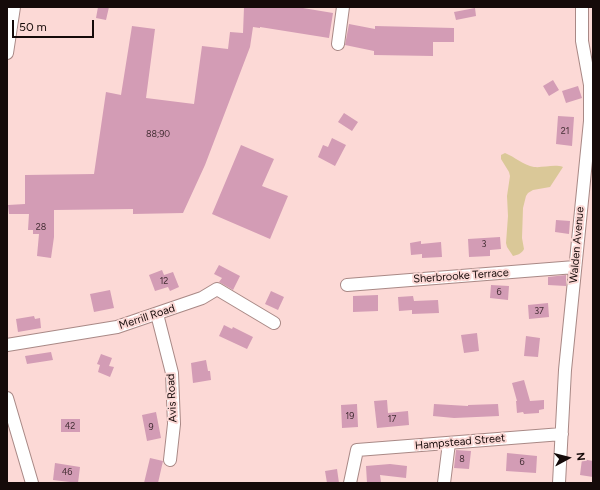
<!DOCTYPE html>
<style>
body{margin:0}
#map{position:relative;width:600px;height:490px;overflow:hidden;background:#fcd9d6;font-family:Figtree,sans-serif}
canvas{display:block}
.frame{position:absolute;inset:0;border:8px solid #150a09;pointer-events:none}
.north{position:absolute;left:548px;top:438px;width:40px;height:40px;-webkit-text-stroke:3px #fcd9d6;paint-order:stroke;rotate:83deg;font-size:11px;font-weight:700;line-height:16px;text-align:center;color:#150a09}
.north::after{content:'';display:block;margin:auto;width:14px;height:18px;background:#150a09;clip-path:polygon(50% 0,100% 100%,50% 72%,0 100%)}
.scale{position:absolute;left:12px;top:20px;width:82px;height:18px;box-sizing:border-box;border:2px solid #150a09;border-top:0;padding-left:5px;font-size:12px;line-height:14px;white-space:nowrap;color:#150a09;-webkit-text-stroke:3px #fcd9d6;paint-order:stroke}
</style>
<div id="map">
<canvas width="600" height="490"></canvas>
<div class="frame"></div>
<div class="north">N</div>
<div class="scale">50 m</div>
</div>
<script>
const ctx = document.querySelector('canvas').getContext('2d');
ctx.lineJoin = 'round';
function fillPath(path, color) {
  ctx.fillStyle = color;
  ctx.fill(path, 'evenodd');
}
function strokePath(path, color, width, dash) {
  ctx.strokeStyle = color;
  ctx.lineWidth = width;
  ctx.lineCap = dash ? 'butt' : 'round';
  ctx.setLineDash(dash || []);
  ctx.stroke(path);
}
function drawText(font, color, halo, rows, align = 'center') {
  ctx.font = font + ' Figtree,sans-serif';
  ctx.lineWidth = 4;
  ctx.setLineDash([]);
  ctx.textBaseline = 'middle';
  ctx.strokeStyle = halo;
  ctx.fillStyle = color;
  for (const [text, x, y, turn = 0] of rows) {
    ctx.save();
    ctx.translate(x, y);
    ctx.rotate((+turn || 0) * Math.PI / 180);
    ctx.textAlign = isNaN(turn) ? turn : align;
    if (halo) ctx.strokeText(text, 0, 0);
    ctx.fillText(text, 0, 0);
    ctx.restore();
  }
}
const green = new Path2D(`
 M505 153C515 157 523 165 534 167 543 168 554 164 563 167L550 187 533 190 528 193 526 196 523 208 522 238 524 249C522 253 518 255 513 256L507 247 506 243 508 216 507 196 510 176 509 172 501 159V155Z`);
const building = new Path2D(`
 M98 7H109L106 20 96 18Z
 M244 7H297L333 13 329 38 260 27V28L253 27 250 47 205 165 183 213 133 214V209L54 210V237L51 258 37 256 39 234H33V230H28L29 214H9L8 205 25 204V175L94 174 106 92 121 95 132 26 155 29 146 98 194 104 202 46 228 49 230 32 243 33Z
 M475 8 476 16 456 20 454 12Z
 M349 24 375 29V26L454 28V42H433V56L374 55V51L345 45Z
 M553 80 559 90 549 96 543 86Z
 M578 86 582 98 566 103 562 91Z
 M344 113 358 122 352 131 338 122Z
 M558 116 574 117 572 146 556 144Z
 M332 138 346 145 335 166 318 157 323 145 328 147Z
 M241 145 274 159 262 186 288 196 270 239 212 214Z
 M556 220 570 221 569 234 555 232Z
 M500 237 501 249 490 250V256L469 257 468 239Z
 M421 241V244L441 242 442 257 422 258V254L411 255 410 243Z
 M219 265 240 276 233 290 219 282 222 278 214 274Z
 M162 270 164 275 173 272 179 287 170 291 168 287 155 291 149 275Z
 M566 275V286L548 285V277Z
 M491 285 509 286 508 300 490 298Z
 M110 290 114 308 94 312 90 294Z
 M271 291 284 297 278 310 265 304Z
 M378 295V311L353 312V296Z
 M413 296 414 301 438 300 439 313 412 314V310L399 311 398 297Z
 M548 303 549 317 529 319 528 305Z
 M34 316 35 319 40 318 41 328 18 332 16 319Z
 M224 325 232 329 233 327 253 337 247 349 219 336Z
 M477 333 479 351 464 353 461 335Z
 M526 336 540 338 538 357 524 356Z
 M51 352 53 360 27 364 25 356Z
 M101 354 112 358 109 366 114 367 110 377 98 372 100 365 97 364Z
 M206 360 208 371H210L211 380 193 383 191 363Z
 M524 380 530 401 544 400V409L539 410V413L524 414 523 412 517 413 516 401H517L512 383Z
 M387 400 388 413 408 411 409 425 377 428 374 401Z
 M357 404 358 427 342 428 341 405Z
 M434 404 468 406V405L498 404 499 416 454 418 433 416Z
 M156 412 161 438 147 441 142 415Z
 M61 419H80V432H61Z
 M456 450 471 451 469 469 454 468Z
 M507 453 537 456 536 473 506 471Z
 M150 458 163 461 158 483H144Z
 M582 459 593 461V477L580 475Z
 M55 463 80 467 78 483 53 480Z
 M390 464 407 466 406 478 380 475 381 482 367 483 366 466Z
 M337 469 339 483H327L325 471Z`);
const street = new Path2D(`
 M338 44 343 7
 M7 53 14 7
 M347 285 575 267
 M157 314 172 373 174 424 170 460
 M7 345 117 327 202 298 217 289 274 323
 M7 398 32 483
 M350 483 357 450 562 434
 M444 483 449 443
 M559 483 565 370 590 121V85L582 41V7`);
const numberNames = [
 ["21",565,131],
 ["88;90",158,134],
 ["28",41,227],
 ["3",484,244],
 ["12",164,281],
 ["6",499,292],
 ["37",539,311],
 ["19",350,416],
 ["17",392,419],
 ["42",70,426],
 ["9",151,427],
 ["8",462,459],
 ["6",522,462],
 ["46",67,472]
];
const streetNames = [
 ["Walden Avenue",577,245,-85],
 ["Sherbrooke Terrace",461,276,-4],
 ["Merrill Road",147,317,-18],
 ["Avis Road",172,398,-93],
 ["Hampstead Street",460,442,-5]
];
fillPath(green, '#dac898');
fillPath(building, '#d39cb5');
strokePath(street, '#a98986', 14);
strokePath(street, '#fff', 12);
drawText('9px', '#442e34', null, numberNames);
drawText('11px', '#150a09', '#fcd9d6', streetNames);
</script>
